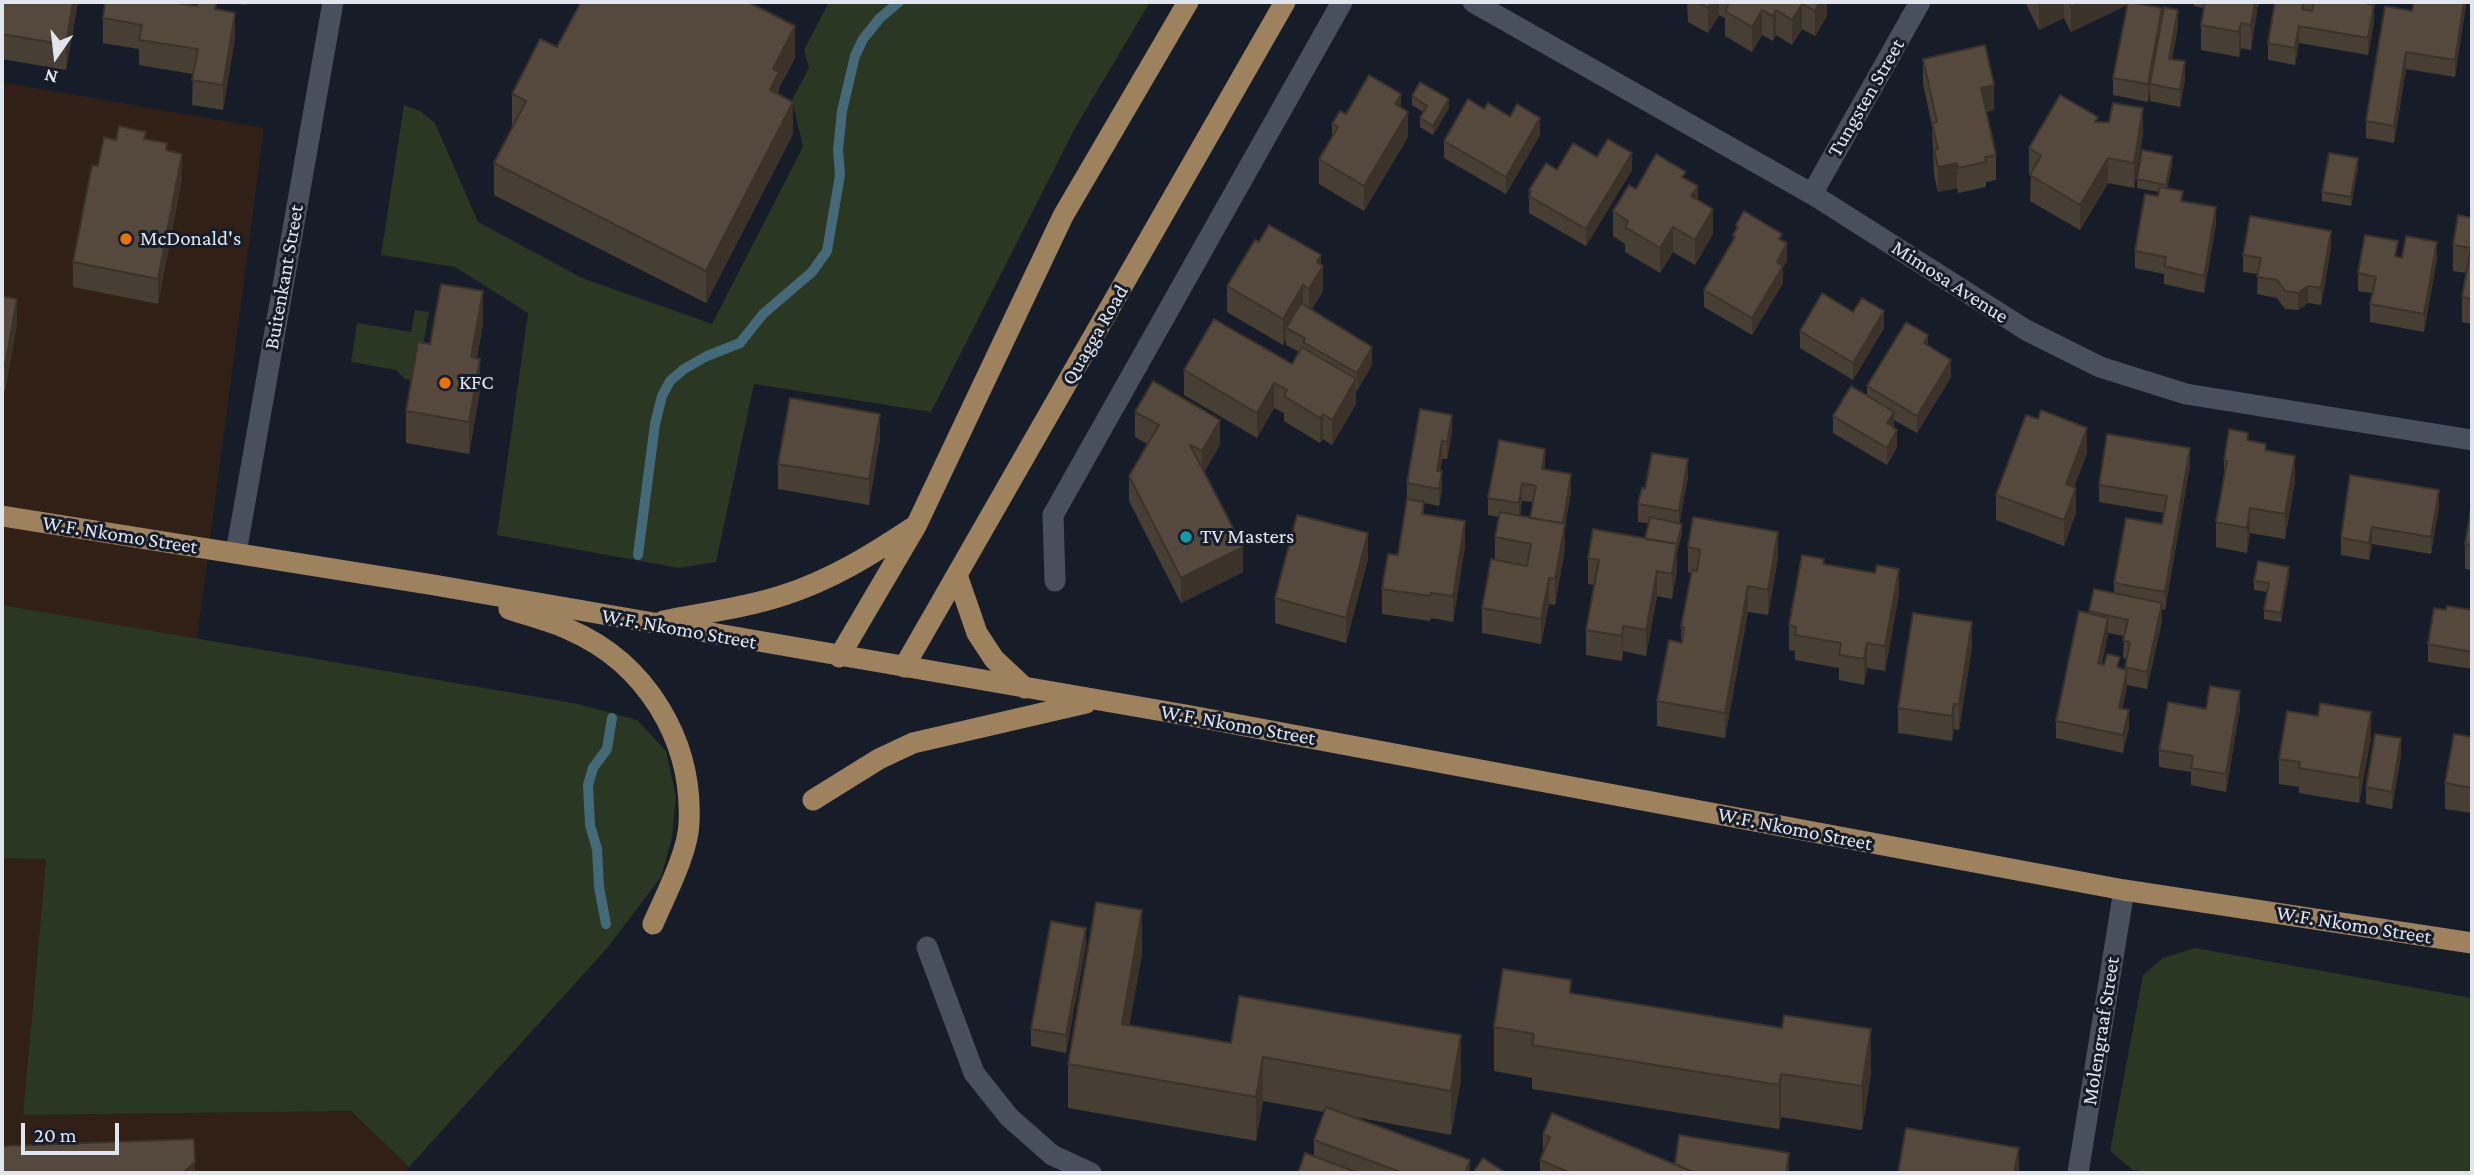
<!DOCTYPE html>
<style>
body{margin:0}
#map{position:relative;width:2474px;height:1175px;overflow:hidden;background:#161d29;font-family:"Crimson Pro",serif}
canvas{display:block}
.frame{position:absolute;inset:0;border:4px solid #e0e5ee;pointer-events:none}
.north{position:absolute;left:21px;top:21px;width:70px;height:70px;-webkit-text-stroke:5px #161d29;paint-order:stroke;rotate:194deg;font-size:19px;font-weight:700;line-height:28px;text-align:center;color:#e0e5ee}
.north::after{content:'';display:block;margin:auto;width:24px;height:32px;background:#e0e5ee;clip-path:polygon(50% 0,100% 100%,50% 72%,0 100%)}
.scale{position:absolute;left:21px;top:1123px;width:98px;height:32px;box-sizing:border-box;border:4px solid #e0e5ee;border-top:0;padding-left:9px;font-size:21px;line-height:24px;white-space:nowrap;color:#e0e5ee;-webkit-text-stroke:5px #161d29;paint-order:stroke}
</style>
<div id="map">
<canvas width="2474" height="1175"></canvas>
<div class="frame"></div>
<div class="north">N</div>
<div class="scale">20 m</div>
</div>
<script>
const ctx = document.querySelector('canvas').getContext('2d');
ctx.lineJoin = 'round';
function fillPath(path, color) {
  ctx.fillStyle = color;
  ctx.fill(path, 'evenodd');
}
function strokePath(path, color, width, dash) {
  ctx.strokeStyle = color;
  ctx.lineWidth = width;
  ctx.lineCap = dash ? 'butt' : 'round';
  ctx.setLineDash(dash || []);
  ctx.stroke(path);
}
function drawText(font, color, halo, rows, align = 'center') {
  ctx.font = font + ' "Crimson Pro",serif';
  ctx.lineWidth = 6;
  ctx.setLineDash([]);
  ctx.textBaseline = 'middle';
  ctx.strokeStyle = halo;
  ctx.fillStyle = color;
  for (const [text, x, y, turn = 0] of rows) {
    ctx.save();
    ctx.translate(x, y);
    ctx.rotate((+turn || 0) * Math.PI / 180);
    ctx.textAlign = isNaN(turn) ? turn : align;
    if (halo) ctx.strokeText(text, 0, 0);
    ctx.fillText(text, 0, 0);
    ctx.restore();
  }
}
const commercial = new Path2D(`
 M2 82 264 128 197 639 2 605Z
 M2 858H46L23 1115 351 1111 409 1167 405 1173H2Z`);
const green = new Path2D(`
 M829 2H1150L1075 128 931 412 754 384 716 562 679 568 497 535 528 313 455 267 381 255 404 105 420 111 435 123 478 222 582 278 712 324 803 147 792 100 809 68 804 50Z
 M415 310 429 312 417 381 405 379 396 370 351 362 357 323 411 332Z
 M2 605 578 704 637 720 666 751 676 796 672 838 661 877 608 947 409 1167 351 1111 23 1115 46 859 2 858Z
 M2195 948 2472 998V1173H2154L2133 1170 2110 1151 2143 975 2163 958Z`);
const stream = new Path2D(`
 M638 555 655 424 662 396 670 381 684 369 707 356 740 343 763 314 812 272 827 251 840 175 838 150 842 111 855 56 863 39 880 18 899 2
 M606 924 599 887 597 849 590 825 588 785 593 768 607 749 612 718`);
const minor = new Path2D(`
 M1473 2 1812 194 2026 330 2100 367 2186 394 2472 440
 M1812 194 1920 2
 M236 553 333 2
 M1055 581 1053 515 1342 2
 M927 947 974 1073 1009 1117 1052 1155 1091 1173
 M2078 1173 2124 890`);
const major = new Path2D(`
 M2 516 434 585 1186 715 2124 890 2472 943
 M957 575 977 633 994 659 1025 688
 M509 609C529 616 551 621 570 630 646 663 693 740 689 823 688 853 665 896 653 924
 M663 621C702 613 745 608 784 595 831 580 871 555 912 528
 M839 657 916 526 1063 216 1188 2
 M904 667 1285 2
 M813 800 879 759 913 743 1086 703`);
const wall = new Path2D(`
 M2 2H78L66 70 2 59Z
 M225 2H246V5Z
 M1687 2H1827V16L1815 36 1802 29 1792 45 1776 35 1773 41 1762 35 1752 52 1725 36V18L1719 15 1708 33 1688 22Z
 M2025 2H2130L2178 27 2172 59 2185 79 2180 107 2150 101V90L2148 102 2113 95V78L2127 5 2071 32 2064 18 2039 30Z
 M2194 2H2259L2258 7H2257L2251 50 2241 48 2239 57 2201 50V25L2204 8 2194 6Z
 M2275 2H2370L2374 22 2368 55 2299 43 2295 65 2268 60V43Z
 M2466 2 2455 77 2406 69 2394 143 2366 138V121L2412 11Z
 M216 9 235 38 223 110 192 105 193 74 139 65V49L103 43V18Z
 M557 47 795 58 779 88V95L793 134 706 303 494 195V163L513 126H512V94Z
 M1923 59 1994 110 1986 112 1996 155V180L1986 182V187L1958 193 1957 188 1938 192 1934 175 1932 126 1923 84Z
 M1412 96 1449 108 1433 135 1420 127V118L1423 112 1412 105Z
 M1401 108 1408 137 1364 211 1319 184V159L1332 137V124L1346 114Z
 M2098 122 2143 134 2134 188 2108 183 2080 230 2030 201 2031 174 2029 173V148Z
 M1540 135 1506 194 1444 158V141Z
 M146 139 167 150 182 179 158 304 73 287V262L98 166 116 140Z
 M1597 157 1632 170 1586 246 1529 213V190Z
 M2172 165 2167 189 2183 201 2216 224 2204 293 2164 284V274L2135 268V251L2159 192 2137 188V179Z
 M2358 167 2351 206 2322 201V192Z
 M1686 179 1698 200 1713 234 1695 265 1673 252 1660 273 1625 252V244L1613 236V211L1636 189Z
 M2472 218V324L2462 322V297L2467 273 2453 271V245Z
 M1736 225 1782 241 1787 261 1783 267V283L1752 335 1704 307V290L1733 241V235L1736 231Z
 M2331 248 2321 305 2308 303 2298 310 2285 309 2277 298 2257 294 2258 274 2243 272V255Z
 M2398 257 2437 259 2424 332 2370 322V304L2372 293 2358 291V273Z
 M1321 265 1323 291 1312 309 1372 365 1357 391 1356 390V404L1332 445 1323 439 1320 443 1284 421V413L1274 408 1257 438 1184 395V370L1292 364 1299 352 1286 345V339L1283 345 1227 312V286Z
 M2 296 17 324 5 391 2 390Z
 M1853 312 1884 328 1853 380 1800 348V331Z
 M483 324 477 358 480 391 469 454 406 443V411L430 344Z
 M1928 346 1951 377 1917 433 1894 420V428L1897 447 1887 465 1833 433V416L1867 395V386Z
 M1420 409 1452 432 1447 459H1442L1440 471 1442 489 1439 506 1424 503V515L1465 546 1453 622 1431 618 1430 621 1382 614V589L1398 555 1407 499V483Z
 M1135 412 1220 445 1204 472 1243 572 1181 603 1129 501V476L1147 444 1135 437Z
 M880 439 869 505 778 489V464Z
 M2248 441 2266 450 2295 481 2285 539 2250 533 2247 553 2216 547V522L2224 477V460Z
 M2087 453 2074 487 2076 513 2064 546 1996 520V495Z
 M2190 465 2165 610 2162 609V621L2147 689 2127 685 2122 709 2129 727 2123 753 2056 738V721L2089 611 2114 593V583L2162 524 2164 513 2099 502V485ZM2108 633 2124 636 2123 658 2127 659 2125 669 2102 664Z
 M1545 466V469L1571 492 1565 526V549L1555 605 1549 604 1541 644 1482 633V608L1495 560V537L1499 517 1488 515V498ZM1522 501 1533 502 1530 518 1520 516Z
 M1688 476 1679 524 1682 533 1677 553V570L1672 599 1657 596 1646 656 1623 651 1622 661 1586 655V630L1594 585 1588 584V558L1645 539 1648 523 1638 522V504L1645 489Z
 M2439 490V507L2431 554 2372 544 2369 560 2341 555V538Z
 M2472 503V570L2465 569V544Z
 M1688 547 1778 558 1768 615 1748 612 1725 738 1657 726V701L1681 642V627L1691 573 1688 572Z
 M1368 559 1346 643 1275 623V598Z
 M1824 564 1899 594 1885 671 1867 668 1864 685 1839 680V668L1795 660V651L1789 650V625Z
 M2289 576 2281 622 2264 619V610L2267 592 2254 590V581Z
 M2446 610H2472V669L2428 662V644Z
 M1972 647 1959 730 1954 729 1952 741 1898 733V708Z
 M2240 708 2226 792 2191 785V772L2159 767V750L2206 709Z
 M2472 737V813L2445 809V783Z
 M2371 738 2359 803 2299 793V787L2279 784V759Z
 M2401 755 2392 809 2366 804V787Z
 M1086 945 1066 1053 1031 1046V1029Z
 M1142 954 1129 1025 1231 1043 1461 1079 1451 1135 1355 1117 1470 1173H1298L1314 1157V1140L1324 1112 1263 1101 1256 1141 1068 1108V1064Z
 M1571 994 1871 1073 1862 1130 1781 1117 1779 1129 1532 1089V1078L1494 1071V1027Z
 M1543 1134 1675 1164 1789 1171V1173H1540V1160L1543 1153Z`);
const shadedWall = new Path2D(`
 M73 2H78L66 70V45Z
 M1712 2H1719V15L1708 33V8Z
 M1820 2H1827V16L1815 36V11Z
 M2046 2H2064V18L2039 30V5Z
 M2082 2H2129V4L2071 32V7Z
 M2255 2H2257V13L2251 50V25Z
 M2464 2H2466V6L2455 77V60Z
 M1802 4V29L1792 45V20Z
 M2374 5V22L2368 55V38Z
 M2162 8V25L2150 84 2148 102V84Z
 M1762 10V35L1752 52V27Z
 M1776 10V35L1773 41V16Z
 M2178 10V27L2169 76V59Z
 M235 13V38L223 110V85Z
 M2241 23V48L2239 57V32Z
 M795 26V58L779 88V104L770 90 773 69Z
 M2299 26V43L2295 65V48Z
 M2406 52V69L2394 143V126Z
 M2185 61V79L2180 107V90Z
 M1994 85V110L1981 113V88Z
 M1401 94V119L1395 104Z
 M1449 99V108L1433 135V126Z
 M793 102V134L706 303V271Z
 M2143 108V134L2134 188V163Z
 M1408 112V137L1364 211V186Z
 M1540 118V135L1506 194V177Z
 M1632 153V170L1586 246V229Z
 M182 154V179L158 304V279Z
 M2172 156V165L2166 193V185Z
 M2108 158V183L2080 230V205Z
 M2358 158V167L2351 206V197Z
 M1957 163V188L1938 192V167Z
 M1698 186V211L1691 196Z
 M2216 207V224L2204 293V276Z
 M1713 209V234L1695 265V240Z
 M1673 227V252L1660 273V248Z
 M2331 231V248L2321 305V288Z
 M2437 242V259L2424 332V314Z
 M1787 243V261L1783 267V283L1752 335V318L1777 262Z
 M1321 255V269L1323 266V291L1309 314V289L1317 262Z
 M1303 285V310L1286 328V339L1283 345V319Z
 M2308 286V303L2298 310V293Z
 M483 291V324L471 390V357Z
 M17 299V324L5 391V366Z
 M1884 311V328L1853 380V363Z
 M1928 335V352L1924 343Z
 M1372 347V365L1357 391V373Z
 M480 359V391L469 454V422Z
 M1951 360V377L1917 433V416Z
 M1356 379V404L1332 445V420Z
 M1274 383V408L1257 438V413Z
 M1894 412V429L1887 423Z
 M880 414V439L869 505V479Z
 M1323 414V439L1320 443V418Z
 M1452 415V432L1447 459V442Z
 M1220 420V445L1202 476V451Z
 M2087 428V453L2066 509V484Z
 M1897 430V447L1887 465V448Z
 M1442 441V459L1437 488V471Z
 M2190 448V465L2165 610V592Z
 M1545 449V466L1542 486V469Z
 M2295 456V481L2285 539V514Z
 M1688 459V476L1679 528V511Z
 M1442 471V489L1439 506V489Z
 M1571 474V492L1565 526V549L1555 605V579L1562 525Z
 M1522 483V501L1519 521V503Z
 M2076 488V513L2064 546V520Z
 M2439 490V507L2431 554V537Z
 M2250 508V533L2247 553V528Z
 M1465 521V546L1453 622V596Z
 M1682 524V533L1677 553V570L1672 599V574Z
 M2372 527V544L2369 560V543Z
 M1778 532V558L1768 615V590Z
 M1368 533V559L1346 643V618Z
 M1243 547V572L1181 603V578Z
 M2289 567V576L2281 622V613Z
 M1899 569V594L1885 671V646Z
 M1657 571V596L1646 656V630Z
 M1549 578V604L1541 644V619Z
 M1748 586V612L1725 738V713Z
 M2162 603V621L2147 689V672Z
 M2108 618V635L2098 680V663Z
 M1972 622V647L1959 730V704Z
 M1623 626V651L1622 661V636Z
 M1867 643V668L1864 685V659Z
 M2127 670V687L2119 726V708Z
 M2240 691V708L2226 792V774Z
 M1954 704V729L1952 741V716Z
 M2129 710V727L2123 753V735Z
 M2371 712V738L2359 803V778Z
 M2401 738V755L2392 809V792Z
 M1142 910V954L1122 1067V1024Z
 M1086 928V945L1066 1053V1035Z
 M1871 1029V1073L1862 1130V1086Z
 M1461 1035V1079L1451 1135V1091Z
 M1263 1057V1101L1256 1141V1097Z
 M1781 1074V1117L1779 1129V1085Z
 M2019 1148V1173H2014Z
 M1789 1153V1173H1786Z
 M1470 1160V1173H1465Z
 M195 1162V1173H183Z`);
const building = new Path2D(`
 M2 2H73L66 45 2 34Z
 M105 2H170L197 6 198 2H206L216 3 215 9 235 13 223 85 192 80 198 49 139 40 142 25 103 18Z
 M581 2H748L795 26 773 69 779 72 770 90 793 102 706 271 494 163 526 101 512 94 540 39 557 47Z
 M1697 2H1712L1708 8Z
 M1730 2H1820L1815 11 1802 4 1792 20 1776 10 1773 16 1762 10 1752 27 1725 11Z
 M2037 2H2046L2039 5Z
 M2069 2H2082L2071 7Z
 M2128 2 2162 8 2148 84 2113 78Z
 M2205 2H2255L2251 25 2241 23 2239 32 2201 25Z
 M2275 2H2304L2302 9 2312 11 2314 2H2367V4L2374 5 2368 38 2299 26 2295 48 2268 43Z
 M2414 2H2464L2455 60 2406 52 2394 126 2366 121 2385 6 2412 11Z
 M2164 7 2178 10 2169 59 2185 61 2180 90 2150 84Z
 M1985 45 1994 85 1981 88 1996 155 1985 157 1986 162 1958 168 1957 163 1938 167 1934 150 1938 149 1932 123 1937 122 1923 59Z
 M1369 75 1401 94 1395 104 1408 112 1364 186 1319 159 1338 127 1332 124 1340 111 1346 114Z
 M1420 82 1449 99 1433 126 1420 118 1427 106 1412 96Z
 M2060 95 2098 117 2095 122H2109L2113 103 2143 108 2134 163 2108 158 2080 205 2030 175 2041 156 2029 148Z
 M1468 99 1484 109 1488 103 1510 117 1517 104 1540 118 1506 177 1444 141Z
 M119 126 146 132 144 139 167 143 166 150 182 154 158 279 73 262 92 165 98 166 104 137 116 140Z
 M1608 139 1632 153 1586 229 1529 196 1531 191 1529 190 1546 163 1557 170 1573 143 1597 157Z
 M2142 150 2172 156 2166 185 2137 179Z
 M2329 153 2358 158 2351 197 2322 192Z
 M1656 154 1686 172 1682 177 1698 186 1691 196 1713 209 1695 240 1673 227 1660 248 1625 227 1628 221 1613 211 1629 185 1636 189Z
 M2160 187 2183 191 2181 201 2216 207 2204 276 2164 266 2166 257 2135 251 2145 194 2158 196Z
 M1744 211 1782 234 1779 239 1787 243 1777 262 1783 266 1752 318 1704 290 1735 237 1733 235 1738 227 1736 225Z
 M2458 215 2472 218V299L2462 297 2471 248 2453 245Z
 M2250 216 2331 231 2321 288 2308 286 2298 293 2285 291 2277 280 2257 277 2261 258 2243 255Z
 M1269 225 1321 255 1317 262 1323 266 1309 289 1303 285 1283 319 1227 286 1255 240 1259 242Z
 M2365 235 2398 241 2395 256 2402 258 2406 236 2437 242 2424 314 2370 304 2376 277 2358 273Z
 M441 284 483 291 471 357 480 359 469 422 406 411 418 342 430 344Z
 M1822 293 1853 312 1862 298 1884 311 1853 363 1800 331Z
 M2 296 17 299 5 366 2 365Z
 M1301 303 1372 347 1357 373 1303 342 1305 338 1286 328Z
 M1214 319 1292 364 1302 347 1356 379 1332 420 1323 414 1320 418 1284 396 1287 390 1274 383 1257 413 1184 370Z
 M1906 322 1928 335 1924 343 1951 360 1917 416 1867 386Z
 M1153 381 1220 420 1202 451 1190 445 1243 547 1181 578 1129 476 1159 425 1135 412Z
 M1851 386 1894 412 1887 423 1897 430 1887 448 1833 416Z
 M790 398 880 414 869 479 778 464Z
 M1420 409 1452 415 1447 442 1442 441 1437 471H1442L1439 489 1407 483Z
 M2041 410 2087 428 2066 484 2076 488 2064 520 1996 495 2026 415 2038 419Z
 M2229 429 2248 433 2247 440 2266 444 2265 450 2295 456 2285 514 2250 508 2247 528 2216 522 2227 461 2224 460Z
 M2107 434 2190 448 2165 592 2114 583 2126 518 2162 524 2167 496 2099 485Z
 M1499 440 1545 449 1542 469 1571 474 1563 523 1530 518 1536 486 1522 483 1519 503 1488 498Z
 M1652 453 1688 459 1679 511 1638 504 1642 488 1645 489Z
 M2350 475 2439 490 2431 537 2372 527 2369 543 2341 538Z
 M1407 499 1424 502 1422 514 1465 521 1453 596 1431 593 1430 596 1382 589 1388 554 1398 555Z
 M2472 503V545L2465 544Z
 M1500 512 1565 524 1555 579 1549 578 1541 619 1482 608 1491 559 1527 566 1531 544 1495 537Z
 M1297 515 1368 533 1346 618 1275 598Z
 M1650 517 1682 524 1677 544 1645 539Z
 M1693 517 1778 532 1768 590 1748 586 1725 713 1657 701 1669 640 1682 643 1684 627H1681L1692 570 1697 571 1700 550 1688 547Z
 M1593 529 1677 544 1672 574 1657 571 1646 630 1623 626 1622 636 1586 630 1599 560 1588 558Z
 M1802 555 1824 559 1823 564 1875 573 1877 565 1899 569 1885 646 1867 643 1864 659 1839 655 1841 643 1795 635 1796 627 1789 625Z
 M2258 561 2289 567 2281 613 2264 610 2269 583 2254 581Z
 M2094 589 2162 603 2147 672 2125 667 2130 642 2123 641 2128 620 2089 611Z
 M2447 606 2472 610V652L2428 644 2434 608 2446 610Z
 M2079 611 2108 618 2098 663 2104 665 2107 654 2120 657 2117 667 2127 670 2119 708 2129 710 2123 735 2056 721Z
 M1913 613 1972 622 1959 704H1954L1952 716 1898 708Z
 M2210 686 2240 691 2226 774 2191 768 2193 756 2159 750 2168 702 2206 709Z
 M2320 703 2371 712 2359 778 2299 768 2300 762 2279 759 2287 711 2318 716Z
 M2375 734 2401 738 2392 792 2366 787Z
 M2454 734 2472 737V788L2445 783Z
 M1096 902 1142 910 1122 1024 1231 1043 1239 996 1461 1035 1451 1091 1263 1057 1256 1097 1068 1064Z
 M1051 921 1086 928 1066 1035 1031 1029Z
 M1503 969 1571 980 1570 993 1782 1028 1784 1015 1871 1029 1862 1086 1781 1074 1779 1085 1532 1045 1534 1034 1494 1027Z
 M1326 1107 1470 1160 1465 1173H1403L1314 1140Z
 M1552 1113 1695 1173H1571L1540 1160 1550 1137 1543 1134Z
 M1906 1128 2019 1148 2014 1173H1898Z
 M1679 1135 1789 1153 1786 1173H1695L1675 1164Z
 M194 1139 195 1162 183 1173H2V1146Z
 M1305 1153 1359 1173H1298Z
 M1483 1158 1506 1173H1473Z`);
const markers = [
 [126,239,7,"#e8710a"],
 [445,383,7,"#e8710a"],
 [1186,537,7,"#0f9aa8"]
];
const streetNames = [
 ["Tungsten Street",1866,98,-60],
 ["Buitenkant Street",284,277,-80],
 ["Mimosa Avenue",1950,282,33],
 ["Quagga Road",1095,335,-60],
 ["W.F. Nkomo Street",120,535,9],
 ["W.F. Nkomo Street",679,629,10],
 ["W.F. Nkomo Street",1238,725,10],
 ["W.F. Nkomo Street",1795,829,11],
 ["W.F. Nkomo Street",2354,925,9],
 ["Molengraaf Street",2101,1031,-81]
];
const poiNames = [
 ["McDonald's",140,239],
 ["KFC",459,383],
 ["TV Masters",1200,537]
];
fillPath(commercial, '#302016');
fillPath(green, '#2a3722');
strokePath(stream, '#446978', 10);
strokePath(minor, '#48505e', 21);
strokePath(major, '#9e825d', 21);
fillPath(wall, '#483f34');
fillPath(shadedWall, '#3b332a');
fillPath(building, '#54493c');
strokePath(building, '#3b332a', 2);
for (const [x, y, r, color] of markers) {
  const dot = new Path2D();
  dot.arc(x, y, r, 0, 2 * Math.PI);
  ctx.fillStyle = color;
  ctx.fill(dot);
  strokePath(dot, '#161d29', 2.5);
}
drawText('21px', '#e0e5ee', '#161d29', streetNames);
drawText('21px', '#e0e5ee', '#161d29', poiNames, 'left');
</script>
